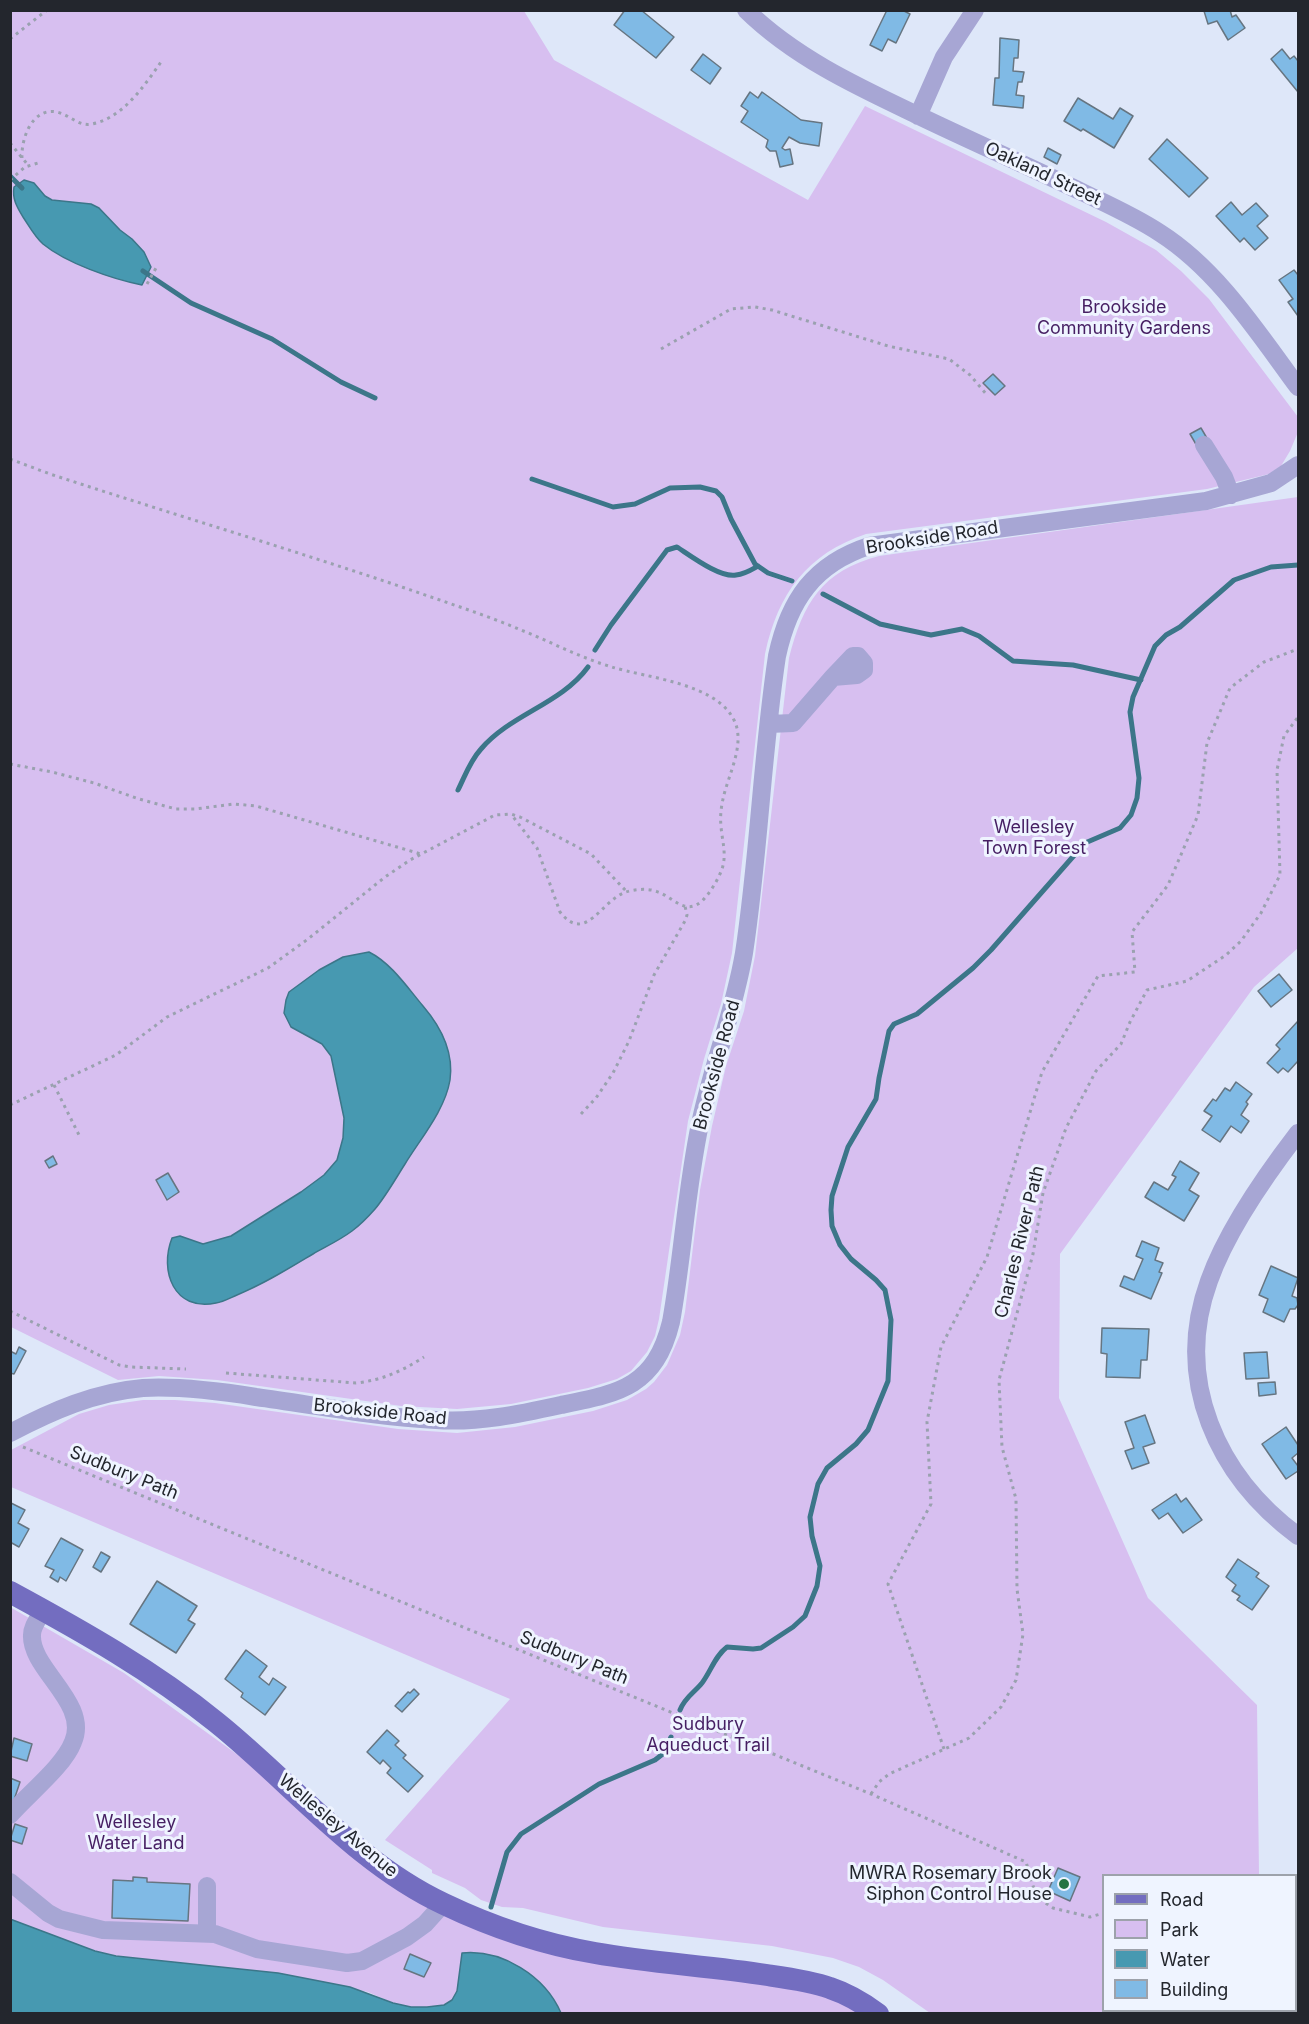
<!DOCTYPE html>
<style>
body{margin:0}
#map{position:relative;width:1309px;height:2024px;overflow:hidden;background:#dee7f9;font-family:Inter,sans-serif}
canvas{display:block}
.frame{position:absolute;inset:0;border:12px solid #23262d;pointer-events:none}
.legend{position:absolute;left:1102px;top:1874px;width:195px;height:138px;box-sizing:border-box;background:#eff4ff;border:2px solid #9da2ab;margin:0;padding:8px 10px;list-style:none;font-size:18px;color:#23262d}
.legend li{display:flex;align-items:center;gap:12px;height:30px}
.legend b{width:30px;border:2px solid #9da2ab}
</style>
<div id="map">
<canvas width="1309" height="2024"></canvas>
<div class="frame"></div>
<ul class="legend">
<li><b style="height:8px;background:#736dc0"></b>Road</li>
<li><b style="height:16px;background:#d7bff0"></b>Park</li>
<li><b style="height:16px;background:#4799b1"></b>Water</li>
<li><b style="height:16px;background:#80bae5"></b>Building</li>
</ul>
</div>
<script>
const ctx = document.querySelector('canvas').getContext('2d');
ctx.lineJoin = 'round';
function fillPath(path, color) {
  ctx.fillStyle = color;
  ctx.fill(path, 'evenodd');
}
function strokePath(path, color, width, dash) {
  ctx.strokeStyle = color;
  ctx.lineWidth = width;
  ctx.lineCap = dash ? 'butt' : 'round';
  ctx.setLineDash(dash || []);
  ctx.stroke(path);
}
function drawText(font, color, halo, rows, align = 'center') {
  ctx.font = font + ' Inter,sans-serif';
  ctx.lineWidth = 6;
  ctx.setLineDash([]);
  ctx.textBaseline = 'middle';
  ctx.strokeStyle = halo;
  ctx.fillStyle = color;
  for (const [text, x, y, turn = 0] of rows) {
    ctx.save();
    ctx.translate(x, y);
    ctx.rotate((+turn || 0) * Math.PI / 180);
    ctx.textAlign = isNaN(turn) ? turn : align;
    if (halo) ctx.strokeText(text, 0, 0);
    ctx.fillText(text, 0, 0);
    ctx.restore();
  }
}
const green = new Path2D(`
 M10 11H524L554 60 808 200 865 106 1106 222 1156 250 1181 271 1209 299 1298 417V432L1290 451 1281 466 1269 474 1207 489 866 534C807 554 778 593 765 654L732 953 721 1004 704 1059 688 1121 659 1319 655 1336 647 1352 631 1371 617 1379 588 1388 511 1404 457 1409 401 1406 217 1380 159 1376 118 1380 11 1327Z
 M1298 497V948L1254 987 1060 1254 1059 1398 1148 1598 1257 1705 1259 1875 1104 1876V2010H1296V1946L1298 1947V2013H930L883 1980 859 1967 833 1958 772 1946 603 1927 523 1908 502 1907 481 1900 465 1888 432 1873V1870L385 1840 510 1699 11 1487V1450L79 1414 109 1405 143 1400H175L215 1403 398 1429 457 1433 515 1427 593 1411 627 1400 646 1389 654 1382 667 1365 680 1335 685 1312 700 1190 712 1126 726 1066 744 1011 755 956 789 658C803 603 822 571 879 556Z
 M10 1607 124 1673 238 1755 485 1925 769 1974 883 2013H561C544 1974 513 1962 474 1952L459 1979 457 1991 452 2000 444 2005 427 2007H411L393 2003 368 1992 278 1973 116 1956 95 1951 15 1921 10 1919Z`);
const water = new Path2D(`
 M24 180 34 183 45 196 52 200 91 204 99 208 120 230 132 239 144 252 151 267 142 285C112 279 66 263 43 244 35 237 29 226 23 217 17 207 12 199 14 187Z
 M369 952C391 963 407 987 423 1006 441 1027 454 1051 450 1080 445 1110 421 1138 405 1164 396 1178 386 1196 375 1209 368 1217 360 1225 352 1231 340 1240 325 1247 313 1254 288 1269 264 1284 237 1295 230 1298 223 1302 216 1303 174 1312 159 1271 172 1238L180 1236 203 1244 231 1236 301 1192 324 1175 337 1160 343 1138 344 1118 331 1056 322 1044 291 1027 284 1013 286 1000 289 992 319 970 343 957Z
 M10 1919 95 1951 116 1956 278 1973 350 1987 393 2003 411 2007H427L444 2005 452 2000 457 1991 462 1953C502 1949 545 1976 561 2013H11Z`);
const stream = new Path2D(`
 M10 176 22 188
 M143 271 191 303 272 339 341 382 375 398
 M532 479 613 507 635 504 670 488 700 487 716 491 722 497 731 519 755 564 768 573 792 581
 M823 594 880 624 931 635 962 629 979 636 1013 661 1073 665 1141 680
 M595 650 611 625 667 550 677 547C691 556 720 578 736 575 745 574 751 570 758 566
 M458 790C465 776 470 761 481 749 511 714 561 704 588 667
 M680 1710C685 1697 694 1693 702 1683 711 1671 715 1656 727 1647L753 1649 761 1648 793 1627 805 1616 817 1586 820 1566 812 1536 810 1517 818 1484 827 1468 856 1444 868 1430 888 1381 891 1320 885 1290 876 1280 851 1259 840 1245 832 1226 831 1210 832 1196 848 1147 876 1099 879 1078 889 1031 894 1024 917 1014 973 968 991 950 1085 843 1120 828 1131 815 1137 798 1139 778 1130 712 1133 697 1155 646 1166 635 1180 627 1234 580 1271 567 1298 565
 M491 1907 507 1852 521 1834 599 1784 655 1760 664 1753 671 1737`);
const building = new Path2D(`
 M625 10H641L674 37 656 58 614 25Z
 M887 10H902L910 14 896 43 888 39 882 51 870 45Z
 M1230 10 1232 17 1236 15 1245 28 1228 40 1217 21 1208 24 1204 11Z
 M1000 38 1019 40 1018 58H1014L1013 71 1024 72 1022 82H1018L1016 95 1024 96 1023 108 993 105 995 78H999Z
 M1282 49 1290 59 1294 56 1298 61V92L1271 59Z
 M703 54 721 68 710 84 691 70Z
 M750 92 758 98 762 92 801 120 822 123 819 146 800 143 789 137 782 148 785 150 790 149 793 164 780 167 776 151H770L766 147 768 140 741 122 748 111 741 106Z
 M1078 98 1113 119 1120 108 1133 116 1114 148 1083 129 1081 131 1064 121Z
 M1167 139 1208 178 1189 197 1149 159Z
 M1048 148 1061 155 1057 164 1044 157Z
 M1231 202 1242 215 1256 203 1268 216 1257 226 1268 238 1255 250 1244 238 1240 242 1216 216Z
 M1294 270 1298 275V316L1288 302 1293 299 1279 280Z
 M993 374 1005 386 995 395 983 383Z
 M1201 428 1208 440 1197 446 1190 434Z
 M1279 974 1292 990 1271 1007 1258 991Z
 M1298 1021V1061L1288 1072 1283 1068 1278 1073 1267 1063 1280 1049 1276 1045Z
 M1236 1082 1252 1094 1246 1102 1248 1104 1241 1115 1249 1121 1241 1133 1231 1126 1220 1142 1202 1130 1212 1116 1204 1111 1213 1099 1216 1101 1225 1088 1230 1091Z
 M53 1156 57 1164 49 1168 45 1161Z
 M1180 1161 1199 1173 1189 1190 1199 1196 1184 1221 1145 1197 1154 1182 1168 1190 1176 1177 1172 1175Z
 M168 1173 179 1192 167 1200 156 1180Z
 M1142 1241 1159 1248 1155 1260 1163 1263 1159 1272 1162 1273 1151 1299 1120 1286 1124 1276 1134 1280 1143 1259 1136 1256Z
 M1271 1266 1298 1278 1292 1296 1297 1298 1298 1305 1295 1309H1290L1284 1322 1263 1312 1268 1299 1259 1295Z
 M1102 1328 1149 1329 1147 1360H1141L1140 1378 1106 1377 1107 1354 1101 1353Z
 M19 1347 26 1351 14 1374 10 1373V1351L16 1354Z
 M1267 1352 1269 1378 1246 1379 1244 1353Z
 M1275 1382 1276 1394 1259 1396 1258 1383Z
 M1145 1415 1155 1443 1143 1447 1149 1463 1132 1469 1125 1451 1134 1448 1125 1422Z
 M1286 1427 1298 1445V1453L1292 1458 1298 1466V1471L1286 1479 1262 1444Z
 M1176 1494 1181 1502 1186 1498 1202 1520 1183 1533 1168 1513 1159 1519 1152 1510Z
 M11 1503 25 1510 18 1523 29 1529 19 1547 10 1542Z
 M61 1538 83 1550 66 1581 60 1577 58 1582 50 1577 54 1570 45 1566Z
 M101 1552 110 1557 101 1572 93 1567Z
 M1238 1559 1259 1573 1256 1577 1269 1586 1252 1610 1237 1600 1240 1596 1232 1591 1236 1585 1226 1577Z
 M157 1581 197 1606 188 1620 195 1624 176 1653 130 1624Z
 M246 1650 267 1666 259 1677 269 1685 273 1678 286 1687 265 1715 241 1697 243 1693 225 1679Z
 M414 1689 419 1694 402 1712 395 1706 408 1692 410 1693Z
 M387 1730 399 1741 395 1745 406 1755 403 1758 423 1776 408 1792 387 1773 391 1768 383 1760 380 1764 367 1752Z
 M14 1738 32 1744 27 1761 10 1756Z
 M10 1778 20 1782 13 1803H10Z
 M15 1824 27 1828 22 1844 10 1840Z
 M1058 1868 1080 1877 1070 1901 1048 1891Z
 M133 1877 147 1878V1882L190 1884 188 1921 112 1918 113 1880 133 1881Z
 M410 1954 431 1963 424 1977 404 1969Z`);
const path = new Path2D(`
 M10 39 47 10
 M10 143 28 165
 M22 158C21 139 32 107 57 112 70 115 79 127 92 124 123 118 144 86 161 62
 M10 180 25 167 41 162
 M147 284 156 268
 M661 349 731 309 755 307 772 310 888 346 949 359 970 375 987 395
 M10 459 50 474C178 516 307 554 434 598 463 608 493 618 521 630 551 642 581 658 612 667 647 678 716 683 734 720 746 744 728 775 723 799 721 808 720 817 721 826 722 841 727 854 722 869 718 880 710 893 702 901 685 916 673 897 658 892 649 888 635 889 626 892 601 900 586 945 560 912L537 848 511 814
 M10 764 52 772 94 783 139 799 176 809H195L234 804 256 806 421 854
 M54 1085 79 1135
 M10 1105 116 1055 167 1017 268 968 308 939 385 877 410 860 495 815 511 814 520 817 591 854 627 892
 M581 1114 596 1098 613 1073 629 1041 654 975 685 921 687 915 685 906
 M10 1311 119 1365 131 1367 186 1369
 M226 1373 356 1383C383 1380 402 1371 424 1357
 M23 1447 871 1794 1026 1862 1034 1889 1041 1900 1053 1908 1090 1917 1104 1913
 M944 1749 888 1584 931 1504 927 1422 941 1347 987 1257 1042 1072 1098 976 1135 972 1132 932 1168 885 1198 815 1207 743 1230 688 1264 662 1298 649
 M871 1794 879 1782 889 1774 969 1738 1001 1707 1016 1680 1023 1634 1017 1589 1016 1499 1002 1447 999 1380 1033 1254 1043 1193 1066 1128 1096 1071 1121 1044 1130 1022 1147 990 1187 981 1226 955 1241 941 1261 913 1280 875 1277 770 1284 736 1298 717
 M1296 1982 1298 1984`);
const minor = new Path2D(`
 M746 10C794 57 856 86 915 114 971 141 1028 166 1084 193 1109 205 1136 217 1160 233 1218 270 1258 333 1298 387
 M918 116 944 57 975 10
 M1204 445 1224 477 1231 495
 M769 724 793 723 833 677 857 675 864 670V663L858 656H853L833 677
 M1298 1133C1265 1176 1227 1230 1209 1281 1173 1380 1217 1476 1298 1536
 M10 1433C52 1411 95 1392 143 1388 180 1386 219 1391 256 1397 315 1405 375 1417 436 1420 478 1423 520 1414 561 1405 620 1393 655 1387 671 1322 683 1256 686 1190 700 1124 712 1066 734 1012 744 953 759 855 762 754 777 656 789 600 814 564 869 546L1206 501 1271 483 1298 465
 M10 1815C28 1794 64 1766 73 1742 90 1703 30 1669 32 1635 32 1626 39 1618 43 1610
 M10 1882 48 1913 59 1919 103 1930 215 1934 257 1949 347 1963 362 1961 407 1937 425 1924 443 1904
 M207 1886V1933`);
const major = new Path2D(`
 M10 1592C82 1631 153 1671 216 1722 291 1782 356 1863 444 1904 492 1927 542 1944 595 1953 652 1963 710 1966 767 1975 788 1978 811 1981 830 1988 848 1994 863 2003 878 2014`);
const markers = [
 [1064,1884,6,"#237343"]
];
const streetNames = [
 ["Oakland Street",1043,174,25],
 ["Brookside Road",932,538,-9],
 ["Brookside Road",717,1065,-75],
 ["Charles River Path",1020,1242,-76],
 ["Brookside Road",380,1412,6],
 ["Sudbury Path",124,1473,22],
 ["Sudbury Path",574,1658,22],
 ["Wellesley Avenue",338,1826,40]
];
const parkNames = [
 ["Brookside",1124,308],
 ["Community Gardens",1124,329],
 ["Wellesley",1034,828],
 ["Town Forest",1034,849],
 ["Sudbury",708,1725],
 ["Aqueduct Trail",708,1746],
 ["Wellesley",136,1823],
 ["Water Land",136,1844]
];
const poiNames = [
 ["MWRA Rosemary Brook",1052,1874],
 ["Siphon Control House",1052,1895]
];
fillPath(green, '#d7bff0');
fillPath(water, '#4799b1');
strokePath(water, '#3c7689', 1.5);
strokePath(stream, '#3c7689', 5);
fillPath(building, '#80bae5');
strokePath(building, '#667581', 1.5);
strokePath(path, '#9aa1af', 3, [3, 4.5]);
strokePath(minor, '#a7a6d4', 18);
strokePath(major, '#736dc0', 22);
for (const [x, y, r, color] of markers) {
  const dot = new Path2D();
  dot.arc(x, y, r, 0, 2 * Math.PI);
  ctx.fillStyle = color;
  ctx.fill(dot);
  strokePath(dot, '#eff4ff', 2);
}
drawText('18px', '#23262d', '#eff4ff', streetNames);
drawText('18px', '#461f63', '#eff4ff', parkNames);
drawText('18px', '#23262d', '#eff4ff', poiNames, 'right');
</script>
